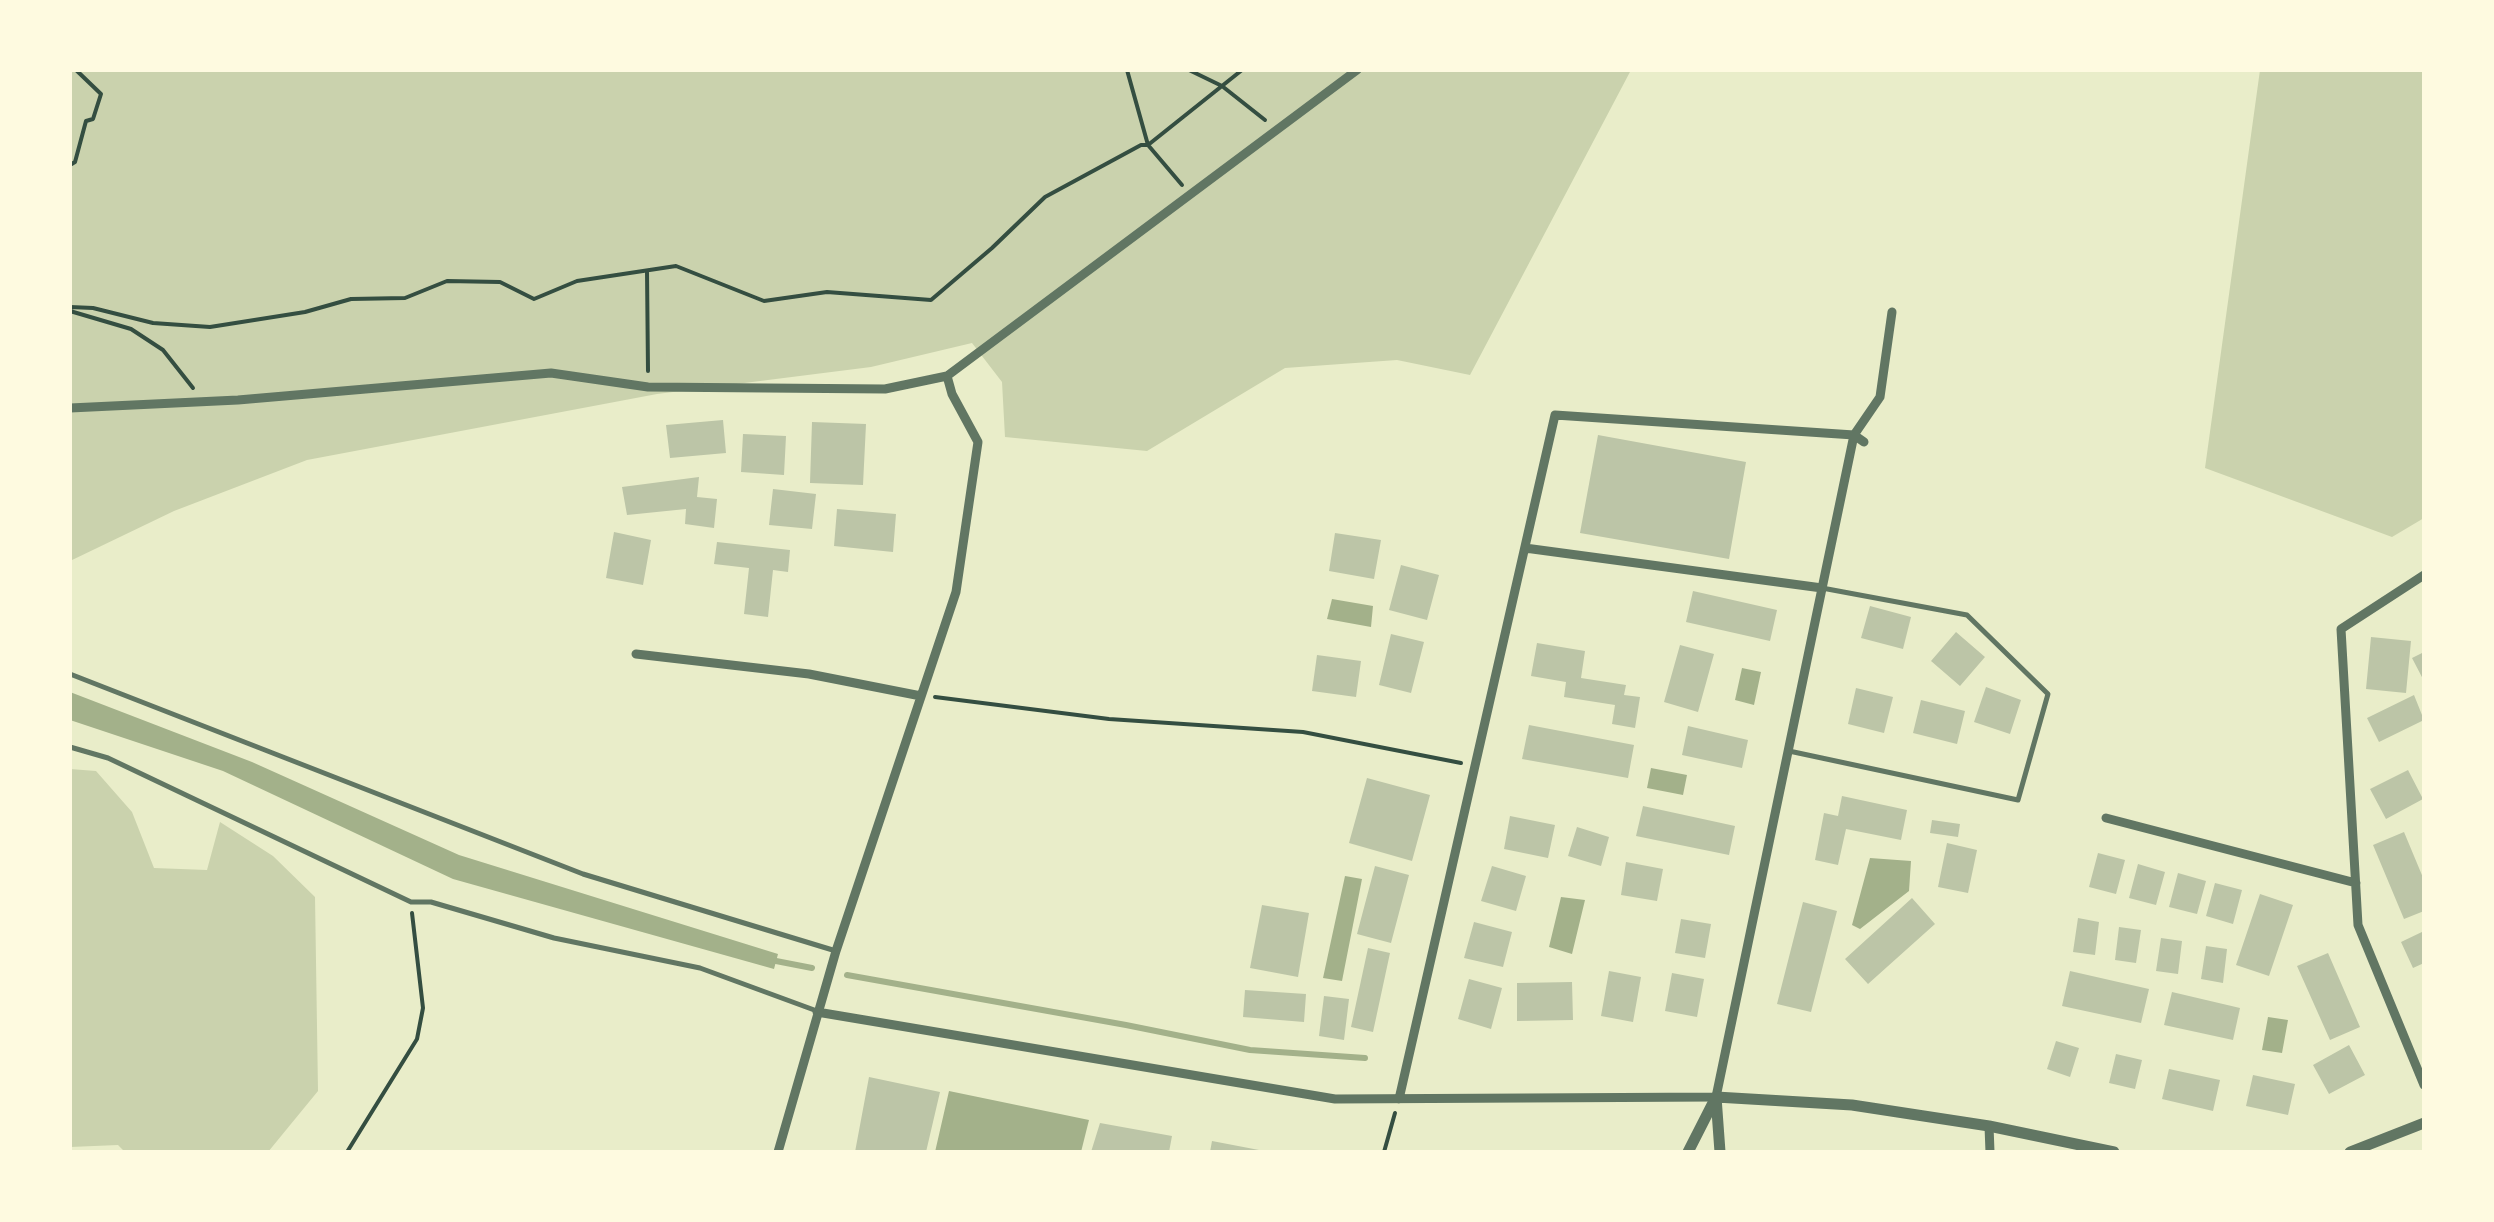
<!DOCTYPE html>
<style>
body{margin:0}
#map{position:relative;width:2494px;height:1222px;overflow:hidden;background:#e9edc9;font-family:Barlow,sans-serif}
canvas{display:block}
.frame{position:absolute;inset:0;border:72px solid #fefae0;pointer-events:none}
</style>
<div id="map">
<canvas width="2494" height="1222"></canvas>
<div class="frame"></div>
</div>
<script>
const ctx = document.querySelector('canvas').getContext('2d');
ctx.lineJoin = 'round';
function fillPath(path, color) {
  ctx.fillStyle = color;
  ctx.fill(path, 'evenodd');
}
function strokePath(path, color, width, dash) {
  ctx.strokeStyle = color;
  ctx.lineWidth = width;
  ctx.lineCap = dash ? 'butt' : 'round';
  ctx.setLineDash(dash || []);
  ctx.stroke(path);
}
const green = new Path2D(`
 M70 70H1631L1470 375 1397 360 1285 368 1147 451 1005 437 1002 382 972 343 871 367 657 394 307 460 174 511 70 561Z
 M2260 70H2424V518L2392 537 2205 468Z
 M70 769 96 771 132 812 154 868 207 870 220 822 273 856 315 897 318 1091 268 1152H125L118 1145 70 1147Z`);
const water = new Path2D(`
 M1332 599 1373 606 1371 627 1327 619Z
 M1742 668 1761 672 1754 705 1735 700Z
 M70 692 252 762 459 855 778 954 774 969 453 879 223 771 70 720Z
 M1651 768 1687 775 1683 795 1647 788Z
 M1870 858 1911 861 1909 891 1860 929 1852 925Z
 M1345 876 1362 879 1342 981 1323 978Z
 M1561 897 1585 900 1572 954 1549 947Z
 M2268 1017 2288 1020 2282 1053 2262 1050Z
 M949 1091 1089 1120 1081 1152H935Z`);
const stream = new Path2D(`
 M776 961 812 968
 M847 975 1126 1025 1250 1050 1365 1058`);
const building = new Path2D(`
 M723 420 726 453 670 458 666 425Z
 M812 422 866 424 863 485 810 483Z
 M743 434 786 436 784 475 741 472Z
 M1598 435 1746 462 1729 559 1580 533Z
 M699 477 697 497 717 499 714 528 685 524 686 509 627 515 622 487Z
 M773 489 816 494 812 529 769 525Z
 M837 509 896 514 893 552 834 546Z
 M614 532 651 540 643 585 606 578Z
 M1335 533 1381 540 1374 579 1329 571Z
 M717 542 790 550 788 572 773 570 768 617 744 614 749 568 714 564Z
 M1401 565 1439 575 1427 620 1389 610Z
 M1693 591 1777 610 1770 641 1686 622Z
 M1870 606 1911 617 1903 649 1861 638Z
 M1956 632 1985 657 1960 686 1931 661Z
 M1391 634 1424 642 1411 693 1379 685Z
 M2371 637 2411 641 2406 693 2366 689Z
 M1537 643 1585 651 1581 678 1626 685 1624 695 1640 697 1635 728 1612 724 1615 705 1564 697 1566 682 1531 676Z
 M1680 645 1714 654 1698 712 1664 702Z
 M2424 652V681L2412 658Z
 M1317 655 1361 661 1356 697 1312 691Z
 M1986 687 2021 700 2010 734 1974 722Z
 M1856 688 1893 697 1884 733 1848 724Z
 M2414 695 2424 720 2379 742 2367 718Z
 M1921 700 1965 711 1957 744 1913 733Z
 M1529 725 1634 745 1628 778 1522 759Z
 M1688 726 1748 740 1742 768 1682 755Z
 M2408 770 2423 799 2386 819 2370 789Z
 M1367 778 1430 795 1412 861 1349 843Z
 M1842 796 1907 810 1901 840 1846 829 1838 865 1815 860 1824 813 1838 816Z
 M1643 806 1735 826 1729 855 1636 836Z
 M1510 816 1555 825 1548 858 1504 849Z
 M1932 820 1960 824 1958 837 1930 833Z
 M1577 827 1609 837 1601 866 1568 856Z
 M2404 832 2424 880V911L2404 919 2373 845Z
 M1947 843 1977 850 1968 893 1938 887Z
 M2098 853 2125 860 2116 894 2089 887Z
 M1626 862 1663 869 1657 901 1621 895Z
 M2138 864 2165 872 2156 905 2129 898Z
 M1375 866 1409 875 1391 943 1357 934Z
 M1492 866 1526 876 1516 911 1481 901Z
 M2178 873 2206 881 2197 914 2169 907Z
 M2215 883 2242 890 2233 924 2206 916Z
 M2260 894 2293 905 2269 976 2236 965Z
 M1912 898 1935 924 1868 984 1845 959Z
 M1803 902 1837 911 1811 1012 1777 1004Z
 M1262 905 1309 913 1298 977 1250 968Z
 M2078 918 2099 922 2095 955 2073 952Z
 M1681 919 1711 924 1705 958 1675 953Z
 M1474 922 1512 932 1503 967 1464 958Z
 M2119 927 2141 930 2136 963 2115 960Z
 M2424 931V963L2413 968 2401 942Z
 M2161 938 2182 941 2178 974 2156 971Z
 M2206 946 2227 949 2223 983 2201 979Z
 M1368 948 1390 953 1373 1032 1351 1027Z
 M2328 953 2360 1027 2330 1040 2297 966Z
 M1609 971 1641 977 1633 1022 1601 1016Z
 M2070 971 2149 989 2141 1023 2062 1006Z
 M1672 973 1704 979 1697 1017 1665 1011Z
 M1469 979 1502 988 1491 1029 1458 1019Z
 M1572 982 1573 1020 1517 1021V983Z
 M1245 990 1306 994 1304 1022 1243 1017Z
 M2172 992 2240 1008 2233 1040 2164 1025Z
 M1324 996 1349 999 1344 1040 1319 1036Z
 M2056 1041 2079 1048 2070 1077 2047 1069Z
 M2349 1045 2365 1075 2329 1094 2313 1065Z
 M2116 1054 2142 1060 2135 1089 2109 1083Z
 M2169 1069 2220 1080 2213 1111 2162 1099Z
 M2253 1075 2295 1084 2288 1115 2246 1106Z
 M869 1077 940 1092 926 1152H855Z
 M1100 1123 1172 1136 1169 1152H1091Z
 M1212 1141 1259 1150V1152H1210Z`);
const path = new Path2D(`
 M1127 70 1148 145 1182 185
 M1189 70 1222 86 1265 120
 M70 165 75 162 86 121 93 119 101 94 76 70
 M647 271 648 371
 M70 307 93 308 153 323 210 327 305 312 351 299 405 298 447 281 500 282 534 299 577 281 676 266 764 301 827 292 931 300 992 248 1045 197 1141 145H1148L1242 70
 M70 311 131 329 163 350 193 388
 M935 697 1109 719 1303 732 1461 763
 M347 1152 417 1039 423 1008 412 913
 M1384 1152 1395 1113`);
const service = new Path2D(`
 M70 674 583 874 836 951
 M70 747 108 758 411 902H431L554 938 700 968 817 1011
 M1789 751 2018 800 2048 694 1967 615 1822 588`);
const minor = new Path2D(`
 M947 376 1357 70
 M70 408 238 400 551 373 648 387 885 389 947 376 952 394 978 442 956 592 836 951 778 1152
 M1864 442 1854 435 1880 397 1892 312
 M1525 548 1822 588
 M2424 575 2341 629 2358 925 2424 1085
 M636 654 809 674 921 696
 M2106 818 2356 883
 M817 1012 1335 1099 1716 1097 1854 435 1555 415 1399 1099
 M1989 1126 1990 1152`);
const tertiary = new Path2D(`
 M1716 1097 1852 1105 1989 1126 2114 1152
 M1716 1097 1720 1152
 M1688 1152 1716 1097
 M2350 1152 2424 1123`);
fillPath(green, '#cad2ad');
fillPath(water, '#a3b18a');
strokePath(stream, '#a3b18a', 6);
fillPath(building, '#bcc5a7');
strokePath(path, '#344e41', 4);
strokePath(service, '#617663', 5);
strokePath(minor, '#617663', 9);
strokePath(tertiary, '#617663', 11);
</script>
